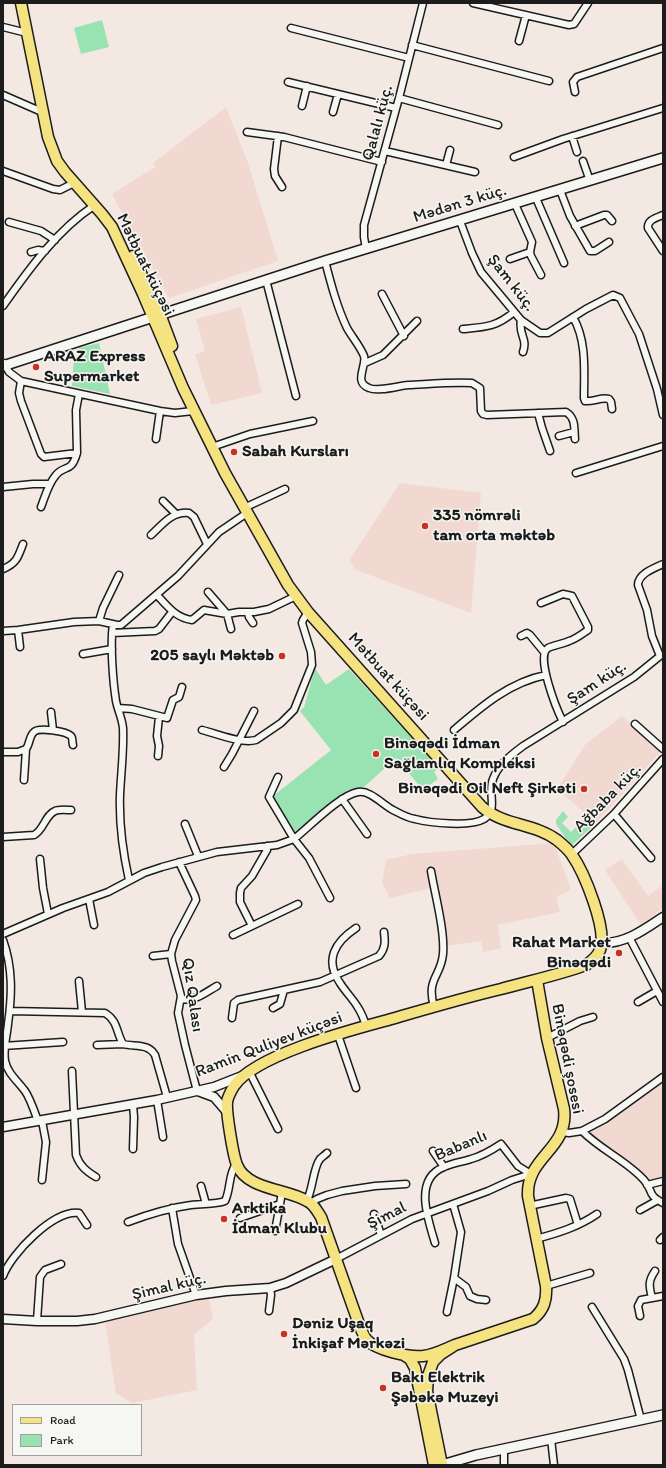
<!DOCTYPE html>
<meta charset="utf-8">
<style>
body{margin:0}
#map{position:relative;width:666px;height:1468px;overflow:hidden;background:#f4e8e3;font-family:Itim,sans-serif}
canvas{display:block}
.frame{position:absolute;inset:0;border:4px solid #1c1c1c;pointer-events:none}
.legend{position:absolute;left:12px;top:1404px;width:130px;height:52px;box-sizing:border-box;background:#f6f6f2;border:1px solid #9f9f9c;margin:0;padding:5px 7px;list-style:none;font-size:12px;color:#1c1c1c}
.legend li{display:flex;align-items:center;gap:8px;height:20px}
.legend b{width:20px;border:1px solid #9f9f9c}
</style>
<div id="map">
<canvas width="666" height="1468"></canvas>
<div class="frame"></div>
<ul class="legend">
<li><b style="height:5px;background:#f5e382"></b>Road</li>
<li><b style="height:11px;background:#99e2b1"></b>Park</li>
</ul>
</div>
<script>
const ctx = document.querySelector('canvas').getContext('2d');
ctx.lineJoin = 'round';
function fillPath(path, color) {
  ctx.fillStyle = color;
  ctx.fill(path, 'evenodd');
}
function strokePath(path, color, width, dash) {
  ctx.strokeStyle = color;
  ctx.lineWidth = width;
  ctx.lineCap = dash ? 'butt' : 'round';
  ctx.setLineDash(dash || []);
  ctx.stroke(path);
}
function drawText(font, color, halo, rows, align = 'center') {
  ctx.font = font + ' Itim,sans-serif';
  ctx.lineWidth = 3;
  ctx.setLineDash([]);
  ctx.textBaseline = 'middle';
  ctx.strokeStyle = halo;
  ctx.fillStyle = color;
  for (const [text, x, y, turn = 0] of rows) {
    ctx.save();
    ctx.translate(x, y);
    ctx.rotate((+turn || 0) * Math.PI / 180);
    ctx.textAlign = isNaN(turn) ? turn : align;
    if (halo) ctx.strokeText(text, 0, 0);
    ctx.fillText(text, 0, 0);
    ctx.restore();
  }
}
const built = new Path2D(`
 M226 107 248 163 278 261 169 298 112 194 155 167 153 163Z
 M241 307 262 393 211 405 195 354 205 351 196 319Z
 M400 483 481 493 471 613 354 569 350 559Z
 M622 716 661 751 596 823 557 789 585 745Z
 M554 843 571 890 556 897 560 912 498 925 501 948 483 952 481 941 447 946 439 886 390 898 382 883 386 860 412 854Z
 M622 859 648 896 663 885V908L641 925 605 870Z
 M663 1083V1177L650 1180 590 1133Z
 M209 1298 213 1319 194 1335 197 1390 132 1403 116 1393 105 1322 173 1304Z`);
const green = new Path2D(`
 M102 20 109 47 81 54 74 28Z
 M99 343 110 394 72 386 74 358 81 355 79 348Z
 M315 668 326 685 349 669 439 768 434 772 438 779 423 790 396 758 364 787 346 791 293 833 272 797 331 750 300 711 304 707Z
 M563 811 568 817 562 823 571 832 588 816 596 823 571 846 556 824V820Z`);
const minor = new Path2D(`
 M473 3 569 25 574 24 588 3
 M3 27 27 33
 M291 28 409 58
 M519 41 526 15
 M412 45 549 81
 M288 82 396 108
 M575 92 573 82 577 77 663 48
 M3 95 42 112
 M399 98 498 125
 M302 106 307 86
 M333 112 338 94
 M247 132 284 137 382 162
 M278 136 274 169 275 176 282 187
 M572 136 577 152
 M385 151 475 172
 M514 157 563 139 663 108
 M583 161 590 181
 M446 165 450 150
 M3 171 53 189 60 190 74 183
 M560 190 570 216 590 251H595L609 242
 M536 198 564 263
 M515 204 532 242 530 252 531 256 541 275
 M663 215C656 218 647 220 648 228L663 251
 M460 221 472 253 481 272 521 320 540 333H548L586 309 613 295 620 298 639 334 657 389 663 415
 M9 222 41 231 55 240
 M575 226 604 215H607L612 221
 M366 249 364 237V225L399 98 423 3
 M31 252 38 250 45 251
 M510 259 530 252
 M325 261C331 284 337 307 347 328 352 337 360 346 364 356 367 366 353 382 369 388 378 392 398 386 408 385 429 384 451 382 472 383L480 388 481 411 483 414 487 415 566 412C576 418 574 429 575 439
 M266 280 296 396
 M382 294 404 336
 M3 306C29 269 57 230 95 205
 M573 317C587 341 584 371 584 398L585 401C593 402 601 397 609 399L611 402 612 409
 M521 320C518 335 528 338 523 352
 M463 329C486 327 496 327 514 312
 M4 363 9 372 21 381 160 411 175 413 193 411
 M365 363 383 355 417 321
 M21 381 19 393 21 401 41 454 44 457 77 453
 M538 413 542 428 550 451
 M559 436 574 432
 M156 439 160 411
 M212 447 250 434 313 421
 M576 473 663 446
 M3 487 33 484H50
 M163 501 176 514
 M41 507C45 497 48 484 56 475 65 464 71 474 77 453L76 410 79 394
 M244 508 285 489
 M151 535C162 525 172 511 189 513L194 517 207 544
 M3 569C17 563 18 557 23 544
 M208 592 227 614 231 629
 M157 595C167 606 176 618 192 620L204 610 227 614 239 612H254L269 609 296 596
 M541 603 563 594 572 596 588 627V630C582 634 576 639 569 641 563 644 554 645 548 648 535 656 557 710 563 722
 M248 613 249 617 253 623
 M99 621 103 608 119 575
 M113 625C110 644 113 682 116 701 118 711 122 718 123 728 124 750 121 773 120 795 119 824 123 853 129 880
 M18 630 20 647
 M3 631 18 630 74 622 99 621 117 625H121L178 576 219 532 247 513
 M112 633 155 631 159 629 172 612
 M521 636 527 633 530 635 544 652
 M83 654 112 649
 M118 708 132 709 167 718 173 700 179 697 182 687
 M51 712 53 730
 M635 724 663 749
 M202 730C218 734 241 744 256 740L281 723 294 710 312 665 311 652 302 623 303 620 308 612
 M454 730C482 706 510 682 546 675
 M3 752H18L26 749C30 744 29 736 34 732 38 727 66 731 71 736 73 738 72 742 73 745
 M158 756 159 746 157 736 159 717
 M224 767 232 754 254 711
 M278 777 269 797 294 839 309 858 330 898
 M24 780 26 749
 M342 799 367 834
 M614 814 651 858
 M185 824 198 856
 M3 837 34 835C44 830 45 815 55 811 59 809 66 810 71 810
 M572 854 614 814 663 759
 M40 859 43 888 48 914
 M179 862 195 896 196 900 175 940 171 954 172 961 181 996 178 1013 185 1045 197 1091
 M431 871C435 895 445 931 443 954 441 977 426 978 434 1007
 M89 899 94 925
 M252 926 240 902V893L241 888 252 876 267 850V846
 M356 928C335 942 324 960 340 983 345 991 352 998 357 1006 361 1012 364 1019 366 1026
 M3 934 63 908 108 892 144 873 162 867 217 852 277 845 294 839C309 827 340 795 358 792 370 790 382 804 393 810 399 813 407 818 415 819 430 823 471 827 484 819 499 809 487 793 493 779 498 765 511 755 523 746L634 677 660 656 652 636 647 610 638 585C638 574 654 568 663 564
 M233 935 298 904
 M629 937 663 1002
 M3 940C13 968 12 995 8 1024 7 1036 3 1048 5 1061 8 1074 17 1080 25 1091 30 1098 35 1113 38 1121
 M153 956 171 954
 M79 981 82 1012
 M181 999C195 1002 206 992 217 986
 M638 1002 657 991
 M273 1008 280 1004 284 990
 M10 1011 105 1013C118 1021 116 1032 123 1044 135 1047 148 1043 155 1055L167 1097
 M232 1018 234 1003 238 1000 320 982 379 956C386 948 385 941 384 932
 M338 1035 356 1088
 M547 1038 580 1021 593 1017
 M97 1045 123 1044
 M3 1046 63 1042
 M72 1071 76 1155C80 1166 86 1171 96 1177
 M249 1071 278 1129
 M157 1100 163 1137
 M582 1131C601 1150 627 1161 644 1180 654 1191 646 1194 663 1203
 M562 1132 569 1133 582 1131 605 1119 663 1077
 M133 1149 134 1117 133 1105
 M433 1151 444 1167
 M42 1180 46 1142 42 1121
 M647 1185 663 1181
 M201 1186 206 1204
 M307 1200C313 1189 313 1168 320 1159 322 1157 325 1155 327 1153
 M311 1203 317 1199 327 1195 342 1191 375 1186 406 1184
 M529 1206 566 1198 570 1199 578 1225
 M172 1208 178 1244 196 1295
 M640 1210 658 1200
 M374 1214 381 1235
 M240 1218 280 1204 282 1192
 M128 1222C149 1214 169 1208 191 1205 203 1203 214 1205 225 1201 231 1189 228 1175 236 1164
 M275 1231 280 1204
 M536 1239C558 1233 578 1227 597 1214
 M660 1240 663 1237
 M435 1243C428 1219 413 1179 444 1167 453 1163 462 1162 471 1159 482 1156 492 1150 501 1144L518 1166 531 1174
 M336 1259 412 1219 488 1191 512 1180 531 1174
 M3 1276C11 1254 53 1210 79 1213L87 1225
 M454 1278 466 1287 470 1296 477 1299 486 1300
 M546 1286 590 1273
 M652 1298C649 1286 648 1281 655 1271
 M592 1307 624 1359 628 1370 641 1420
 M269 1311 271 1295 270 1288
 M447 1312 454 1278 461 1232 453 1204
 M640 1316 638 1306 641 1300 663 1296
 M37 1321 40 1277 45 1270 61 1264
 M551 1439 554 1465
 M504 1449V1465`);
const tertiary = new Path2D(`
 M602 943C625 944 645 929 663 917
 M198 1091 214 1097 227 1112
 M3 1127 157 1100 214 1087 242 1076
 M3 1319 37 1321H77L95 1319 196 1295 226 1291 270 1288 286 1283 336 1259`);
const secondary = new Path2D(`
 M3 366 325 261 663 158
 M442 1465 476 1455 663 1415`);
const primary = new Path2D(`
 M21 3 48 137 57 161 65 172 102 214 112 227 143 294 183 388 225 473 288 585 308 612 482 807C504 826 534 823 557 840 562 844 568 849 572 855 584 872 608 930 600 950 597 957 592 961 586 965 558 975 530 981 501 989 463 998 426 1009 388 1020 351 1030 255 1055 234 1086 231 1091 228 1096 227 1102 226 1112 233 1155 237 1165 247 1190 288 1189 307 1201 314 1204 317 1211 321 1217L360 1327C362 1331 364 1337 367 1340 377 1351 408 1357 423 1356 434 1355 445 1349 455 1345
 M133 256 160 314 172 346
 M402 1354 410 1359 415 1368 434 1465
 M442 1465 427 1391 428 1376 433 1362 441 1354 455 1345 533 1319C544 1310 547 1300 546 1286L528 1196C526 1156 569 1150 564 1109L547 1038 537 980`);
const markers = [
 [36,367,4,"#c8321e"],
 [234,452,4,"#c8321e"],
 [425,526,4,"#c8321e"],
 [282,656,4,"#c8321e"],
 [376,754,4,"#c8321e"],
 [584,789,4,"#c8321e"],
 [619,953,4,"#c8321e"],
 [224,1219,4,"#c8321e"],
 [284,1334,4,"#c8321e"],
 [383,1388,4,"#c8321e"]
];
const streetNames = [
 ["Qalalı küç.",378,123,-75],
 ["Mədən 3 küç.",460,204,-17],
 ["Mətbuat küçəsi",145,265,64],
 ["Şam küç.",511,283,52],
 ["Mətbuat küçəsi",388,677,48],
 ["Şam küç.",597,683,-33],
 ["Ağbaba küç.",608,798,-46],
 ["Qız Qalası",192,995,82],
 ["Ramin Quliyev küçəsi",269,1045,-21],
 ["Binəqədi şosesi",567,1059,79],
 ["Babanlı",461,1146,-23],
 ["Şimal",387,1216,-27],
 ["Şimal küç.",169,1287,-13]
];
const poiNames = [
 ["ARAZ Express",44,357],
 ["Supermarket",44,377],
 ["Sabah Kursları",242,452],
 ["335 nömrəli",433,516],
 ["tam orta məktəb",433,536],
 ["205 saylı Məktəb",274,656,"right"],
 ["Binəqədi İdman",384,744],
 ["Sağlamlıq Kompleksi",384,764],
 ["Binəqədi Oil Neft Şirkəti",576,789,"right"],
 ["Rahat Market",611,943,"right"],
 ["Binəqədi",611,963,"right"],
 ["Arktika",232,1209],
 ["İdman Klubu",232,1229],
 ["Dəniz Uşaq",292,1324],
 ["İnkişaf Mərkəzi",292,1344],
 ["Bakı Elektrik",391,1378],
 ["Şəbəkə Muzeyi",391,1398]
];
fillPath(built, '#f1d8d0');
fillPath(green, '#99e2b1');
strokePath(minor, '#1c1c1c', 9);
strokePath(tertiary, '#1c1c1c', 11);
strokePath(secondary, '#1c1c1c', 12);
strokePath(primary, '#1c1c1c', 13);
strokePath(minor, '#f6f6f2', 6);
strokePath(tertiary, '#f6f6f2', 8);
strokePath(secondary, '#f6f6f2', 9);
strokePath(primary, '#f5e382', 10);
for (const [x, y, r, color] of markers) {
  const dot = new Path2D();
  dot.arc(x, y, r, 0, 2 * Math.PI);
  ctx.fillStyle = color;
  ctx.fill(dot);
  strokePath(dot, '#f6f6f2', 1.5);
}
drawText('17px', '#1c1c1c', '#f6f6f2', streetNames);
drawText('bold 17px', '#1c1c1c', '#f6f6f2', poiNames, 'left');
</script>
